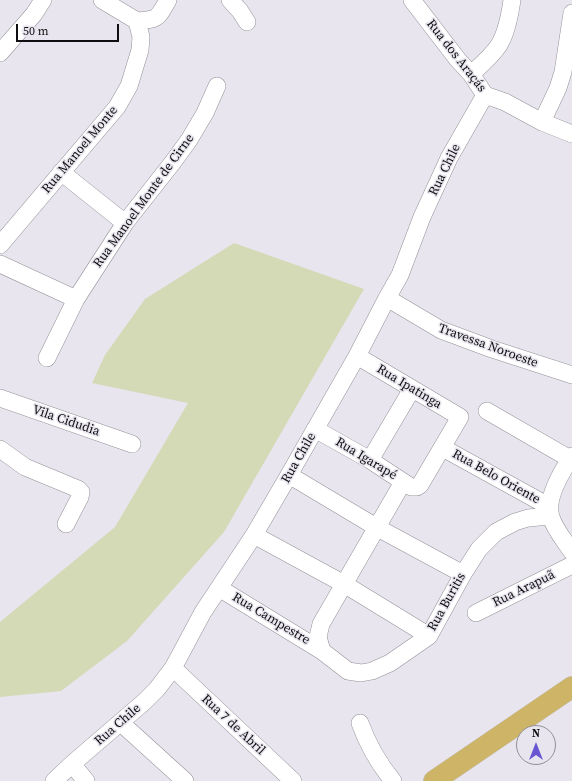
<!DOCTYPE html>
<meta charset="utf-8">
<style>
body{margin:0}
#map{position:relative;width:572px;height:781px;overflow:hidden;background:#e8e5ee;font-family:"Source Serif 4",serif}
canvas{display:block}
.north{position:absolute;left:516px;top:725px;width:40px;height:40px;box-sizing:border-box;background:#e8e5ee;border:1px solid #918f95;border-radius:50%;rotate:0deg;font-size:11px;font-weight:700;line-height:16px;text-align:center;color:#0e0e10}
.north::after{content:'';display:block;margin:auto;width:14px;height:18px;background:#6856d0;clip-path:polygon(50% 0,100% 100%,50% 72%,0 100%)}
.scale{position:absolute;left:16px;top:24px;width:103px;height:18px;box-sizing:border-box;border:2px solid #0e0e10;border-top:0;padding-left:5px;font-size:12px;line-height:14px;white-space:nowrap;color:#0e0e10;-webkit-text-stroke:3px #e8e5ee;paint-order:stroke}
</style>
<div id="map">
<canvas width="572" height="781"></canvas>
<div class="north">N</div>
<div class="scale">50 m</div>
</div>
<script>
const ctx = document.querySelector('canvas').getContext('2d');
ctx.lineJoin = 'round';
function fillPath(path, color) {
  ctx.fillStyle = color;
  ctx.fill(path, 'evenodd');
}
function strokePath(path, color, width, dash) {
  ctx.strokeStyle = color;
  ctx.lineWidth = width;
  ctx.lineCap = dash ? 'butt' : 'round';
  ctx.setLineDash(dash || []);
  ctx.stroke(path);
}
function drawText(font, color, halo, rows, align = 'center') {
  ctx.font = font + ' "Source Serif 4",serif';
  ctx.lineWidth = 3;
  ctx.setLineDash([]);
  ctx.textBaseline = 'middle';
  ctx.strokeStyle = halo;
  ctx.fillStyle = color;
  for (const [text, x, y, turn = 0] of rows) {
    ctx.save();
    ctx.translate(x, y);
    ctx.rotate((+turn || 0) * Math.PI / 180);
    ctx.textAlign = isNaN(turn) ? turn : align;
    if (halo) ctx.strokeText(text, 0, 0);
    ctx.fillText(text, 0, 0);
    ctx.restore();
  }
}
const green = new Path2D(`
 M234 243 364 289 224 532 127 641 61 691 0 697V622L115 527 188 403 92 383 105 355 145 299Z`);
const minor = new Path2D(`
 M102 0 137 21
 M230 0 240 11 247 22
 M412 0 458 60 471 74 485 95 505 102 542 122 572 134
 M137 21C159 19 157 19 168 0
 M0 53 34 14 43 0
 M471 74C481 65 492 56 499 45 507 32 510 14 512 0
 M542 122 558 88 563 72 572 13
 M61 172 125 223
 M0 245 117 107 129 86 140 50 141 37 137 21
 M0 264 76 299
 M387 298 441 330 492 349 572 375
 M47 358 76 299 125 223 173 162 189 140 205 113 217 86
 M0 398 132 444
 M487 411 570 459
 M315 429 370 460 411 487H417L420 485 460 417 357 356
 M443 448 550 507
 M0 449 25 467 78 489 81 492 80 497 66 524
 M572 456C562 471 545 499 551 517 555 530 565 541 572 552
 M370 460 412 389
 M289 475 376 527 463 574
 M403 482 321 624 318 637 322 651 348 671 361 673 372 671 390 663 429 636 463 574 479 549 496 532 515 522 528 518 550 516
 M254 535 344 584 429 636
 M219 588 322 651
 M476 613 572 565
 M173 668 293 781
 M121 723 185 781
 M360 723C368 745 378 763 393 781
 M72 764 86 781
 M54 781 72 764 144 702 157 689 173 668 203 612 254 535 289 475 357 356 387 298 400 275 422 217 449 158 485 95`);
const major = new Path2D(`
 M434 781 572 687`);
const streetNames = [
 ["Rua dos Araçás",456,56,52],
 ["Rua Manoel Monte",80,150,-50],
 ["Rua Chile",445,170,-64],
 ["Rua Manoel Monte de Cirne",144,201,-54],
 ["Travessa Noroeste",488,346,20],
 ["Rua Ipatinga",409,387,31],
 ["Vila Cidudia",66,421,19],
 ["Rua Chile",299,458,-60],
 ["Rua Igarapé",366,459,31],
 ["Rua Belo Oriente",496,477,29],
 ["Rua Arapuã",524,589,-26],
 ["Rua Buritis",447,602,-61],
 ["Rua Campestre",271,619,31],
 ["Rua Chile",118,725,-41],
 ["Rua 7 de Abril",233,725,43]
];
fillPath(green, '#d4dab5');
strokePath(minor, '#929097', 18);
strokePath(major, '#c5c5c6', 22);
strokePath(minor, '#fff', 17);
strokePath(major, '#cdb467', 21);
drawText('13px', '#0e0e10', '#e8e5ee', streetNames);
</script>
